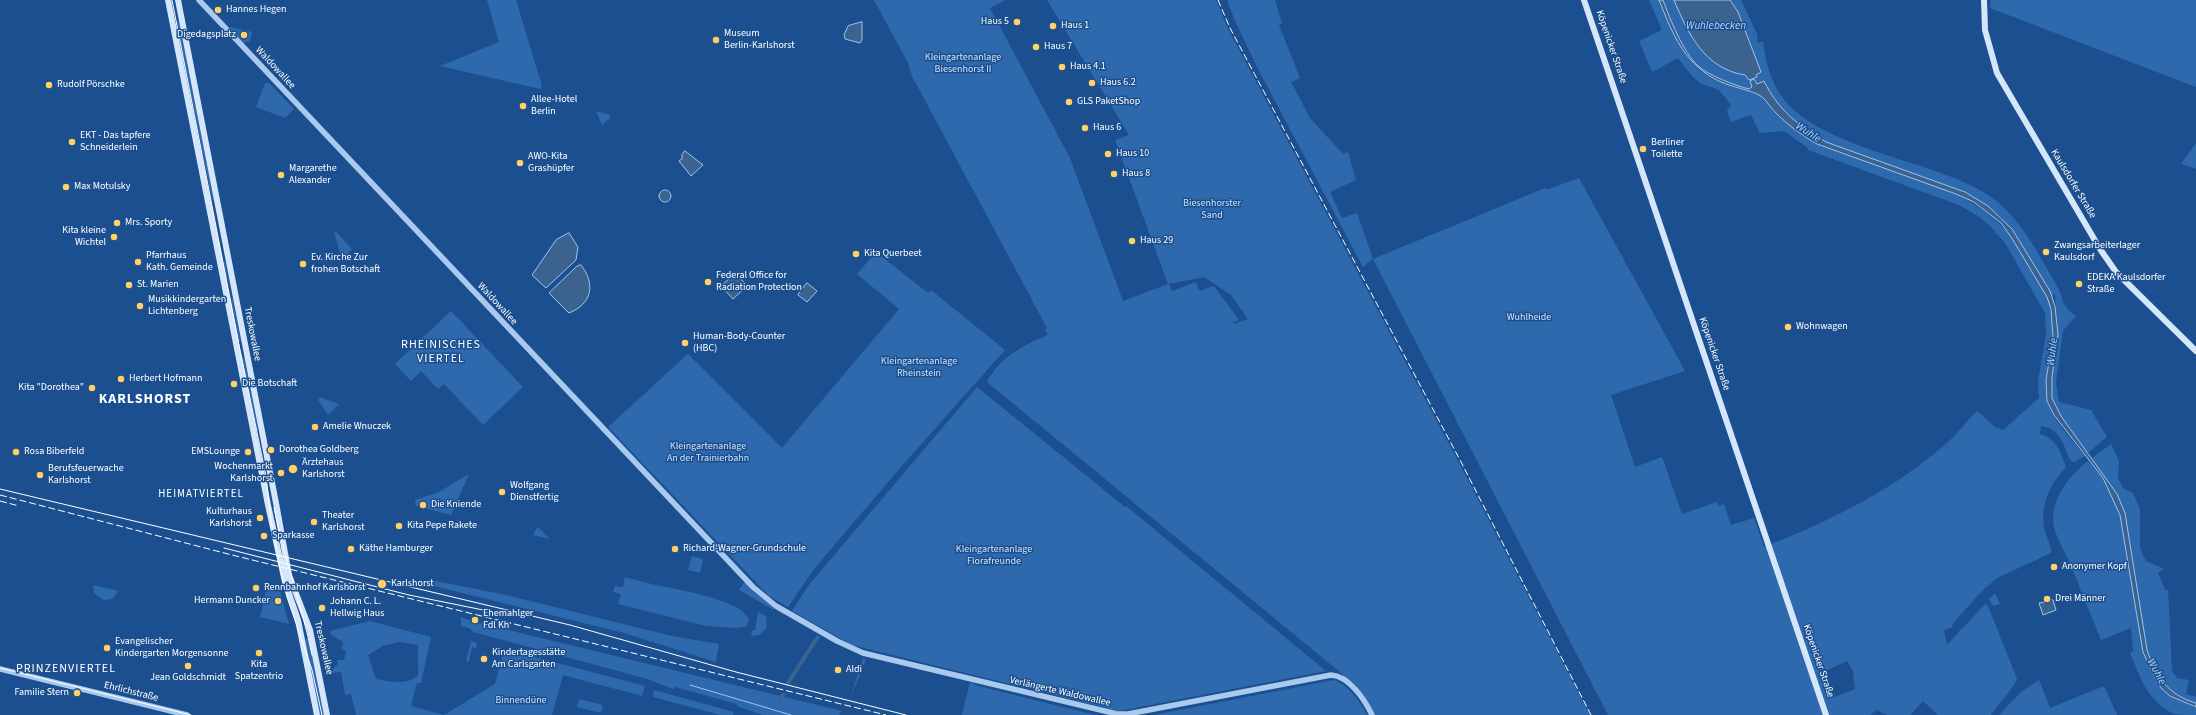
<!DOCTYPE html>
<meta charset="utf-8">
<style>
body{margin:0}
canvas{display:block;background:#1b4f8f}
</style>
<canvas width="2196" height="715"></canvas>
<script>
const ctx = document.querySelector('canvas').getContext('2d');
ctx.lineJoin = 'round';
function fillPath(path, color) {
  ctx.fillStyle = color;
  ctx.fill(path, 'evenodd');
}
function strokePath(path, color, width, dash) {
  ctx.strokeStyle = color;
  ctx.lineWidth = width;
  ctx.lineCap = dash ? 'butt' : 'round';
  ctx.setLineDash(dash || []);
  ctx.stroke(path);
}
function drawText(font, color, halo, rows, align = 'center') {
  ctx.font = font + ' "Source Sans 3",sans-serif';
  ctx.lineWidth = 3;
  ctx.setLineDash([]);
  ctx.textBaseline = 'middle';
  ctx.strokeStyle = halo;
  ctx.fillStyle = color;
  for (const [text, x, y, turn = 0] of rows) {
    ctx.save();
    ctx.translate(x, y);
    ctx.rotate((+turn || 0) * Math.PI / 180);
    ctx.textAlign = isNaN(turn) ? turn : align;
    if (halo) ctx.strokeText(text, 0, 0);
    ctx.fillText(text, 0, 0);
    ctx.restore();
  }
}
const green = new Path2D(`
 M487 0H516L542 86 540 89 440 66 499 42Z
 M874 0H1005L990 8 1070 158 1123 301 1168 284 1115 140 1129 135 1047 0H1216L1228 29 1458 461 1590 715H1374L1341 673 987 382C1000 357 1022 346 1048 335L1045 330 1047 328 912 76 908 63ZM1204 277 1231 295 1248 319 1234 324 1233 322 1239 320 1214 286 1199 291 1196 282 1172 291 1169 284Z
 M1227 0H1275L1282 23 1279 25 1300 78 1291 82 1310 118 1343 154 1348 152 1356 180 1330 192 1342 218 1357 213 1373 259 1545 188 1546 190 1579 178 1685 371 1611 395 1635 467 1662 457 1682 514 1717 502 1718 506 1724 504 1731 525 1754 518 1764 547C1830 521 1894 490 1948 442 1958 433 1967 421 1977 411L1995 427 2003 430 2039 398 2038 381 2046 335 2045 313 2005 243 1991 227 1978 216 1959 205 1808 150V148L1784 131 1760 133 1751 115 1731 122 1727 111 1731 105 1719 90 1700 83 1692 76 1678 58 1652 72 1639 41 1662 30 1649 0H1659L1672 31 1686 55 1700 71 1720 81 1760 95 1786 122 1804 137 1817 144 1956 194C2005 217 2022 250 2047 296L2050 291 2012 229 2001 217 1965 192 1826 142 1789 118 1770 94 1764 81 1757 84 1754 79 1750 81 1752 87 1749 89C1734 86 1710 76 1698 66 1683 52 1670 19 1663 0H1674C1688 34 1705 69 1745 75L1749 80 1757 77 1756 75 1761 72 1738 12 1730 0H1741L1757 34 1758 43 1763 41C1765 60 1771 83 1783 98 1820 147 1922 159 1976 188 2016 208 2034 247 2056 284 2066 302 2058 302 2076 316L2063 331 2056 382 2059 402 2091 410 2107 437 2088 453 2061 416 2052 398V377L2058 335 2055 294 2048 300C2061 338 2041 366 2047 400 2050 417 2074 442 2085 456L2074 462 2071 461C2062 446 2064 430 2041 426L2040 434C2057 439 2060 452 2066 467 2049 485 2039 507 2045 532 2047 539 2052 546 2051 553L1997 578 1981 592 1953 623 1952 627 1944 630 1947 645 1985 604 1988 606 2017 679C2011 693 1999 702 1991 715H1938L1923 701 1910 715H1887L1877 710 1870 715H1608L1373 259 1363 267 1257 67 1235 21ZM1847 661 1853 671 1855 689 1835 697 1825 671Z
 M1991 0H2196V87L1990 8Z
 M179 21 214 200H212L203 154H201L175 22Z
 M231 27 252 32 250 41 242 43 229 29Z
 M265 83H269L294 109 285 118 256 107Z
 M596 111 610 115V118L602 125Z
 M2196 143V169L2181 164Z
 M214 222 223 261H225L241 341 237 342 229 299 232 298 228 279H226Z
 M336 232 352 249 342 259 334 233Z
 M876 252 928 293 931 290 1005 350 900 468 814 569 788 607 769 596 608 427 688 354 782 448 899 309 857 274Z
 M451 311 523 387 483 425 444 384 438 389 421 371 411 381 395 364Z
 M244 357 259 425 257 434 240 358Z
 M977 387 1125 507 1126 506 1326 671 1119 711 852 645 792 611 808 586Z
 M319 397 339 404 328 415 318 400Z
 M2111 444 2119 461 2118 478 2123 488 2133 493 2140 509V548L2146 561 2164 569 2158 573 2165 590H2168L2172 671 2177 678 2189 680 2186 694 2196 697V703C2168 695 2156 677 2147 650L2125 513 2092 458Z
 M2088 461 2103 478 2120 515 2143 652 2161 688 2170 696 2196 708V715C2190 715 2180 715 2174 714 2148 702 2140 677 2130 653L2133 651 2131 628 2101 640C2091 615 2081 591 2071 566 2067 556 2061 546 2057 536 2044 507 2067 477 2088 461Z
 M469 474 451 515 416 506 415 500 439 492Z
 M537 528H539L550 539 533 535Z
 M692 556 703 559 700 573 688 570Z
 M625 577C662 589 705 590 741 610 745 613 745 615 749 618L747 626 736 628 706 626 618 604 621 594 613 592 615 586 623 587Z
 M436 581 506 595 672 636 719 644 716 662 624 633 434 586 431 588 432 583Z
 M745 581 774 608V610L739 590Z
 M278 584 289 624 260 617 266 591Z
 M93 585 119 591 112 599 104 600 94 593Z
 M1995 593 2000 604 1993 606 1989 599Z
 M758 612 766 616 767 628 759 635 751 636 752 631 755 630Z
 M461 617 471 621 842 711 839 715H763L737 706V704L675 687 673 689 648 679 473 632 469 628 461 626Z
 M370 621 431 637 421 683H417L411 706 444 715 495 684 504 649 645 686 642 696 563 675 552 715H356L351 694 345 695 341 672 331 673V671L338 664 337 660H344L346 651 342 649 343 642 330 634V631ZM399 642 418 645V676C407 685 389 682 376 679L368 655 383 646Z
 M817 635 820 637 791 680 789 679Z
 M309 638 325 715H319L304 639Z
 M471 641 477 643 476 648 472 647 469 662 466 661Z
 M863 658 866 659 850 699Z
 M1334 680C1348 685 1361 702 1367 715H1154Z
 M2039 680 2050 708 2104 686 2117 715H1999L2022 691Z
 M970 682 978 686 1095 715H962Z
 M654 690 734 712 733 715H720L653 697Z
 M579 699 603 705 601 713 577 707Z`);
const water = new Path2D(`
 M1659 0H1663C1670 19 1683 52 1698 66 1708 75 1736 86 1749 89L1752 87 1750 81 1754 79 1757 84 1764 81C1778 110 1799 126 1826 142L1965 192 1988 206 2012 229 2050 291 2055 306 2058 335 2052 377V398L2061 416 2117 494 2125 513 2147 650C2156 677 2168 695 2196 703V707L2170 696 2161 688 2153 674 2143 652 2120 515 2103 478 2054 415 2047 401 2046 380 2053 337 2051 309 2047 297 2013 240 2001 223 1974 202 1956 194 1817 144C1801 135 1788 125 1776 113 1770 107 1765 98 1759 95 1750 90 1732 87 1721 82 1685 66 1673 35 1659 0Z
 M1674 0H1730L1738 12 1761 72 1756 75 1757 77 1749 80 1745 75C1705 69 1688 34 1674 0Z
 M862 22V40L860 43 845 39 844 35 848 26Z
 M685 151 703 165 691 176 679 161 682 159V155Z
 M659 196a6 6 0 1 1 12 0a6 6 0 1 1-12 0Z
 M569 233 578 247 576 260 546 288 532 275 556 240Z
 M581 265C596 284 592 304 569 313L549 293 576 267Z
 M738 275 747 286 733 299 721 286 732 276Z
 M807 283 817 291 807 302 798 295Z
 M2049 599 2053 600 2056 610 2043 615 2039 603 2047 602Z`);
const stream = new Path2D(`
 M690 685 791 715`);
const canal = new Path2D(`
 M788 683 815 641
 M779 701 783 695`);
const tertiary = new Path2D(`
 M199 0 753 587 776 606 837 641 863 653 1117 714H1128L1331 675C1349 676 1365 700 1372 715
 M0 669 187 715`);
const secondary = new Path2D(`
 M168 0 268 505 285 582 298 620 317 715
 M178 0 276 503 289 575 310 630 327 715
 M1584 0 1826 715
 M1984 0 1985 30 1997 73 2100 249 2116 272 2196 351`);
const tram = new Path2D(`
 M172 0 240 350 266 476 271 520 280 568 287 597 312 670 322 715
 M0 489 570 625 736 672 906 715
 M274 508C284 558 302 605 312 655
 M224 548 409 595 493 612
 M0 668 191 715`);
const rail = new Path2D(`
 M1218 0 1230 28 1460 460 1591 715
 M0 495 232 555 886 715
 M0 501 19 506`);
const markers = [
 [218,10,4,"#ffd166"],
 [1017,22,4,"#ffd166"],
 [1053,26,4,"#ffd166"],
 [244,35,4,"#ffd166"],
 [716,40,4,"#ffd166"],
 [1036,47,4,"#ffd166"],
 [1062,67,4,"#ffd166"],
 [1092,83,4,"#ffd166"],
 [49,85,4,"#ffd166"],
 [1069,102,4,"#ffd166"],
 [523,106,4,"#ffd166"],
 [1085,128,4,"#ffd166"],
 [72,142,4,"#ffd166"],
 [1643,149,4,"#ffd166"],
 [1108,154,4,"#ffd166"],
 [520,163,4,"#ffd166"],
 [1114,174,4,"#ffd166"],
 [281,175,4,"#ffd166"],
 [66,187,4,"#ffd166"],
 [117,223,4,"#ffd166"],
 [114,237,4,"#ffd166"],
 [1132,241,4,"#ffd166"],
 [2046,252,4,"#ffd166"],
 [856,254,4,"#ffd166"],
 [138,262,4,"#ffd166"],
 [303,264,4,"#ffd166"],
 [708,282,4,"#ffd166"],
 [2079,284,4,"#ffd166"],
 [129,285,4,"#ffd166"],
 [140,306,4,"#ffd166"],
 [1788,327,4,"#ffd166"],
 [685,343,4,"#ffd166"],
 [121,379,4,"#ffd166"],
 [234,384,4,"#ffd166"],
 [92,388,4,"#ffd166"],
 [315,427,4,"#ffd166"],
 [271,450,4,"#ffd166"],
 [16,452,4,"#ffd166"],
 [248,452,4,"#ffd166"],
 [293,469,5,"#ffd166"],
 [281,473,4,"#ffd166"],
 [40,475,4,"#ffd166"],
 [502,492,4,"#ffd166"],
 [423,505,4,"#ffd166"],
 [260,518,4,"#ffd166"],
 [314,522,4,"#ffd166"],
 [399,526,4,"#ffd166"],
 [264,536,4,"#ffd166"],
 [351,549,4,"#ffd166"],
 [675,549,4,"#ffd166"],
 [2054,567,4,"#ffd166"],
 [382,584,5,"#ffd166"],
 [256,588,4,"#ffd166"],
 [2047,599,4,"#ffd166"],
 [278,601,4,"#ffd166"],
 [322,608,4,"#ffd166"],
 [475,620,4,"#ffd166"],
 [107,648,4,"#ffd166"],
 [259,653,4,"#ffd166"],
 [484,659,4,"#ffd166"],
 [188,666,4,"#ffd166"],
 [838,670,4,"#ffd166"],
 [77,693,4,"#ffd166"]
];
const poiNames = [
 ["Hannes Hegen",226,10],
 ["Haus 5",1009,22,"right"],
 ["Haus 1",1061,26],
 ["Museum",724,34],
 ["Berlin-Karlshorst",724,46],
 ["Digedagsplatz",236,35,"right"],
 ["Haus 7",1044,47],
 ["Haus 4.1",1070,67],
 ["Haus 6.2",1100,83],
 ["Rudolf Pörschke",57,85],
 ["Allee-Hotel",531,100],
 ["Berlin",531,112],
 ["GLS PaketShop",1077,102],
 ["Haus 6",1093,128],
 ["EKT - Das tapfere",80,136],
 ["Schneiderlein",80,148],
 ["Berliner",1651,143],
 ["Toilette",1651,155],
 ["Haus 10",1116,154],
 ["AWO-Kita",528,157],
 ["Grashüpfer",528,169],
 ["Margarethe",289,169],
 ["Alexander",289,181],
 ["Haus 8",1122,174],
 ["Max Motulsky",74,187],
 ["Mrs. Sporty",125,223],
 ["Kita kleine",106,231,"right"],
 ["Wichtel",106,243,"right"],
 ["Haus 29",1140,241],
 ["Zwangsarbeiterlager",2054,246],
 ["Kaulsdorf",2054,258],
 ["Kita Querbeet",864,254],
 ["Pfarrhaus",146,256],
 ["Kath. Gemeinde",146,268],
 ["Ev. Kirche Zur",311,258],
 ["frohen Botschaft",311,270],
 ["Federal Office for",716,276],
 ["Radiation Protection",716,288],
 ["EDEKA Kaulsdorfer",2087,278],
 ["Straße",2087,290],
 ["St. Marien",137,285],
 ["Musikkindergarten",148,300],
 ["Lichtenberg",148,312],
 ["Wohnwagen",1796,327],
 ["Human-Body-Counter",693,337],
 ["(HBC)",693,349],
 ["Herbert Hofmann",129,379],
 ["Die Botschaft",242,384],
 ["Kita \"Dorothea\"",84,388,"right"],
 ["Amelie Wnuczek",323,427],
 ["Dorothea Goldberg",279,450],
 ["Rosa Biberfeld",24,452],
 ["EMSLounge",240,452,"right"],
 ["Ärztehaus",302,463],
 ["Karlshorst",302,475],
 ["Wochenmarkt",273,467,"right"],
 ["Karlshorst",273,479,"right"],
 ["Berufsfeuerwache",48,469],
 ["Karlshorst",48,481],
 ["Wolfgang",510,486],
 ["Dienstfertig",510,498],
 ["Die Kniende",431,505],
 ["Kulturhaus",252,512,"right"],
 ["Karlshorst",252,524,"right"],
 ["Theater",322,516],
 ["Karlshorst",322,528],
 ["Kita Pepe Rakete",407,526],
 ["Sparkasse",272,536],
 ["Käthe Hamburger",359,549],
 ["Richard-Wagner-Grundschule",683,549],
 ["Anonymer Kopf",2062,567],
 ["Karlshorst",391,584],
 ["Rennbahnhof Karlshorst",264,588],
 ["Drei Männer",2055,599],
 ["Hermann Duncker",270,601,"right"],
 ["Johann C. L.",330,602],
 ["Hellwig Haus",330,614],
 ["Ehemahlger",483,614],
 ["Fdl Kh",483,626],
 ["Evangelischer",115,642],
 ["Kindergarten Morgensonne",115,654],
 ["Kindertagesstätte",492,653],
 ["Am Carlsgarten",492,665],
 ["Kita",259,665,"center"],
 ["Spatzentrio",259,677,"center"],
 ["Aldi",846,670],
 ["Jean Goldschmidt",188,678,"center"],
 ["Familie Stern",69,693,"right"]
];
const streetNames = [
 ["Köpenicker Straße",1611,47,71],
 ["Waldowallee",275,68,47],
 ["Kaulsdorfer Straße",2073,184,59],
 ["Waldowallee",497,304,47],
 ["Treskowallee",252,334,79],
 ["Köpenicker Straße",1714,354,71],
 ["Treskowallee",323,648,77],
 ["Köpenicker Straße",1818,661,71],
 ["Ehrlichstraße",131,692,14],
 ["Verlängerte Waldowallee",1060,692,13]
];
const parkNames = [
 ["Kleingartenanlage",963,58],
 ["Biesenhorst II",963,70],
 ["Biesenhorster",1212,204],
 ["Sand",1212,216],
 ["Wuhlheide",1529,318],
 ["Kleingartenanlage",919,362],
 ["Rheinstein",919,374],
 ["Kleingartenanlage",708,447],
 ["An der Trainierbahn",708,459],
 ["Kleingartenanlage",994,550],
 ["Florafreunde",994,562],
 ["Binnendüne",521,701]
];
const waterNames = [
 ["Wuhlebecken",1716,27],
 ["Wuhle",1808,133,33],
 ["Wuhle",2053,352,-82],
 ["Wuhle",2156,672,62]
];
const neighbourhoodNames = [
 ["HEIMATVIERTEL",201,495]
];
const quarterNames = [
 ["RHEINISCHES",441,345],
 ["VIERTEL",441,359],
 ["PRINZENVIERTEL",66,669]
];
const districtNames = [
 ["KARLSHORST",145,400]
];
fillPath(green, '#2e69ad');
fillPath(water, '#3c6290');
strokePath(water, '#9cc4f0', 1);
strokePath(stream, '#9cc4f0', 1);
strokePath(canal, '#3c6290', 4);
strokePath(tertiary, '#a9c9ee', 5.5);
strokePath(secondary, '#d6e6fa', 6);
strokePath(tram, '#fff', 1);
strokePath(rail, '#fff', 1, [7, 3]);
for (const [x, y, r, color] of markers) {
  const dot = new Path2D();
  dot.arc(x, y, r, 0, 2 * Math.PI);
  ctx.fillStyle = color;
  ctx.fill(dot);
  strokePath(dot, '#1b4f8f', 1.5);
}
drawText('10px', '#fff', '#1b4f8f', poiNames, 'left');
drawText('10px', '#fff', '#1b4f8f', streetNames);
drawText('10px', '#cfe3fa', '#1b4f8f', parkNames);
drawText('italic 11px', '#b5d3f5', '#1b4f8f', waterNames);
ctx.letterSpacing = '1px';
drawText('11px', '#fff', '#1b4f8f', neighbourhoodNames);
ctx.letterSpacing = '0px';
ctx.letterSpacing = '1px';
drawText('12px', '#fff', '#1b4f8f', quarterNames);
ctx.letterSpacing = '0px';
ctx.letterSpacing = '1px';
drawText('bold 14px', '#fff', '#1b4f8f', districtNames);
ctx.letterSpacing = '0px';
</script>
